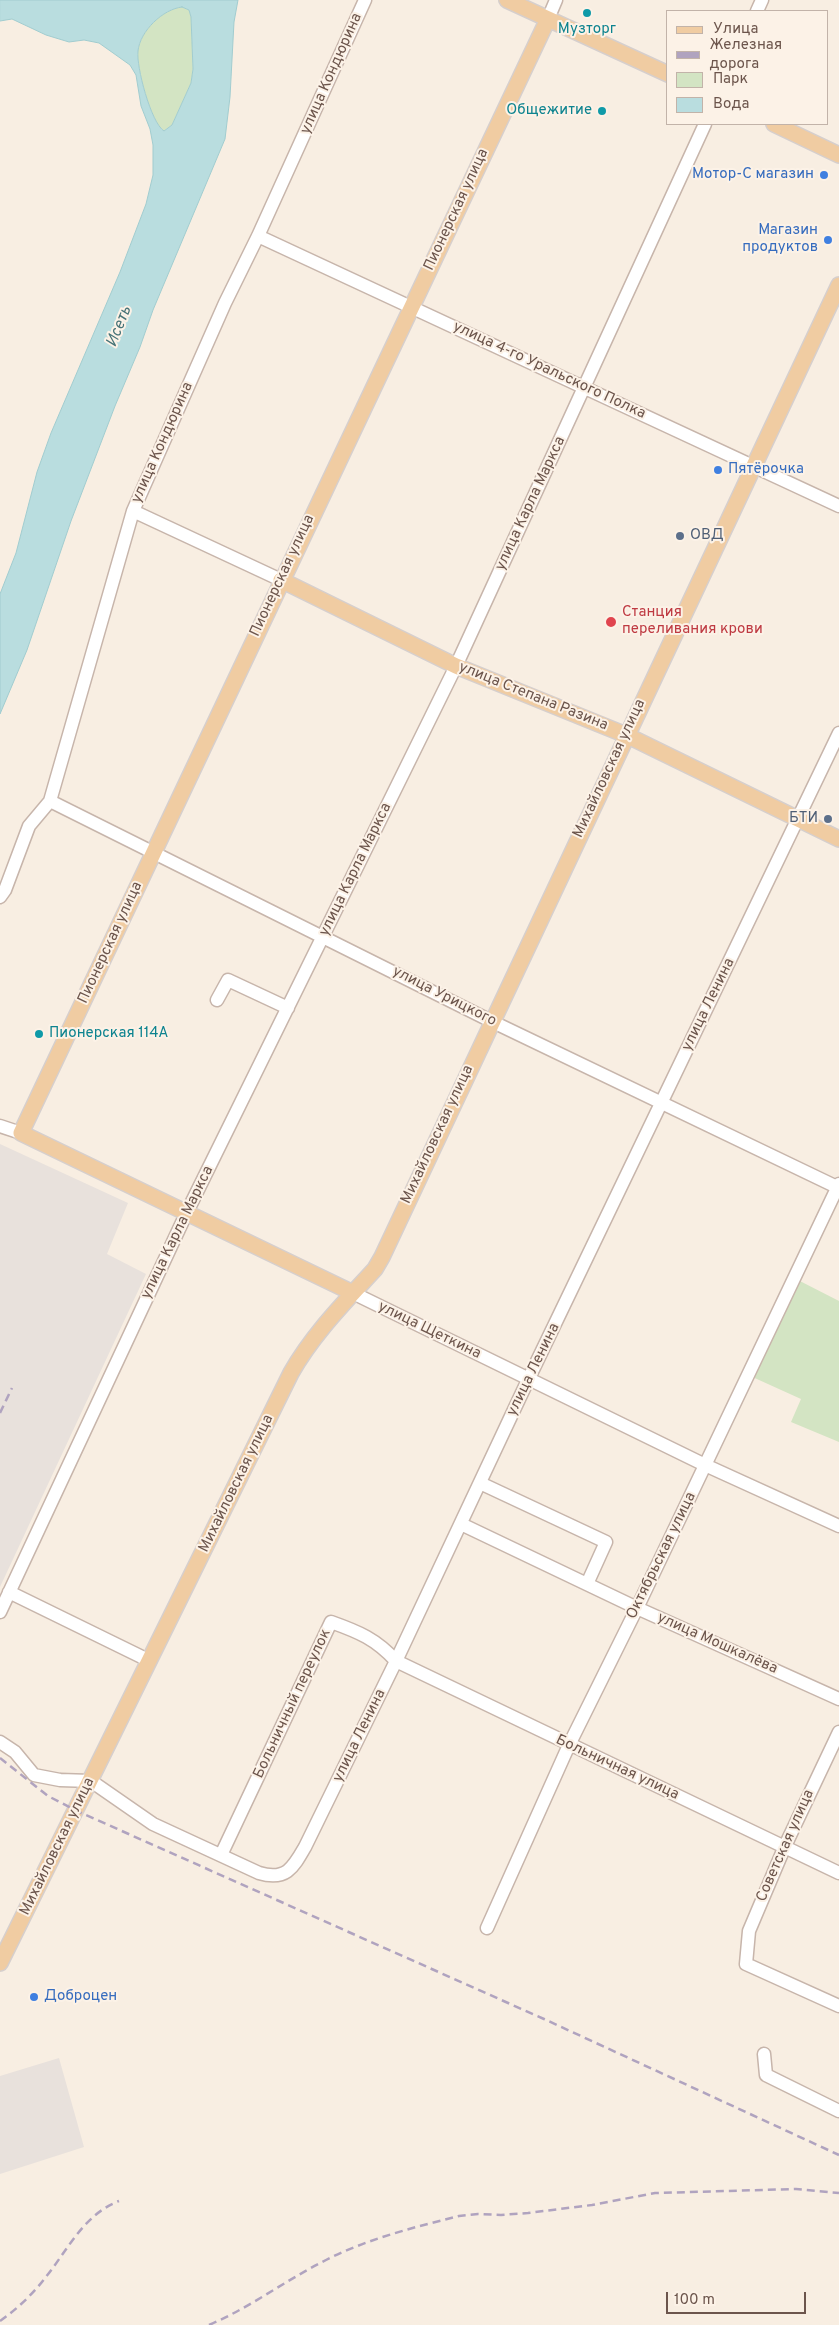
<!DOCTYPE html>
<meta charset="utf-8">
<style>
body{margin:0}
#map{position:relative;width:839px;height:2325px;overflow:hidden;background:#f8eee2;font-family:Overpass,sans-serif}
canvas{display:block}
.legend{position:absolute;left:666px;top:10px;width:162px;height:115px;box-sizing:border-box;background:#fcf2e7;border:1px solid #c2b3a9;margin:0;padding:6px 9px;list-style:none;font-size:15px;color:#6c554c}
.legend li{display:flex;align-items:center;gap:10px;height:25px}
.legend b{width:25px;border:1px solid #c2b3a9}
.scale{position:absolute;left:666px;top:2292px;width:140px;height:22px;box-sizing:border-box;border:2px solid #6c554c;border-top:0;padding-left:6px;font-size:15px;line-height:18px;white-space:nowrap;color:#6c554c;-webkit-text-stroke:4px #fcf2e7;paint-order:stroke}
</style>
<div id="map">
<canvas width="839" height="2325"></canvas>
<ul class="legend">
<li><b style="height:6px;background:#f0cca2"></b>Улица</li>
<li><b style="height:6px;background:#b0a3bf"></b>Железная дорога</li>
<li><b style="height:14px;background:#d3e4c3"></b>Парк</li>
<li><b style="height:14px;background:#b9dddf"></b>Вода</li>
</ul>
<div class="scale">100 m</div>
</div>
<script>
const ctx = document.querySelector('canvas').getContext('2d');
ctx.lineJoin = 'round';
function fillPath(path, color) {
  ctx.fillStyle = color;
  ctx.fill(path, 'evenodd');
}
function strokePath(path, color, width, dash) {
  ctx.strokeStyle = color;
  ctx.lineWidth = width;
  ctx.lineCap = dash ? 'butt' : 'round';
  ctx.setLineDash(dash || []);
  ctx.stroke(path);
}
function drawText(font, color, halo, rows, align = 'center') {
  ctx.font = font + ' Overpass,sans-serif';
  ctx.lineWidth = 4;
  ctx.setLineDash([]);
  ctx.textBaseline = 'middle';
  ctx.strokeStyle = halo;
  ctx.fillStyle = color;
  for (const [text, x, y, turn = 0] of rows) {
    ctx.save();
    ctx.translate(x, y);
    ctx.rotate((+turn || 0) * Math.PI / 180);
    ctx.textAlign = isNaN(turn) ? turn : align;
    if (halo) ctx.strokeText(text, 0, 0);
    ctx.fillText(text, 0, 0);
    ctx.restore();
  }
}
const industrial = new Path2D(`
 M0 1144 128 1203 107 1254 146 1274 0 1587Z
 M59 2058 84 2147 0 2174V2076Z`);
const green = new Path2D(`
 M182 7 189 10 191 17 193 69 191 83 172 125 164 131C151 123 136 66 138 51 140 31 163 9 182 7Z
 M794 1278 839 1301V1442L791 1422 801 1399 748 1375Z`);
const water = new Path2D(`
 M0 0H238L234 22 230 97 225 139 153 310 140 347 115 406 71 521 27 650 0 714V594L16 553 37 472 51 433 120 272 146 204 153 175V145L150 129 141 106 136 75 130 65 99 43 84 40 69 42 46 35 12 19 0 21ZM182 7 189 10 191 17 193 69 191 83 172 125 164 131C151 123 136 66 138 51 140 31 163 9 182 7Z`);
const minor = new Path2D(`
 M757 11 762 0
 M548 19 556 0
 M258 236 839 506
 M133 511 281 580
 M50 801 491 1021 839 1188
 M0 897 5 890 29 826 50 801 133 511 225 303 258 236 365 0
 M217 1000 228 980 288 1008
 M0 1126 21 1133
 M353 1293 705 1465 839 1526
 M480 1483 606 1542 587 1584
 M461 1524 637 1608 839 1699
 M9 1592 150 1661
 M0 1612 187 1212 456 666 705 124
 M839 1732 785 1846 749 1931 746 1964 839 2006
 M0 1742 15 1752 34 1775 60 1780 91 1781 153 1824 259 1873C286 1881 293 1868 305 1847L396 1661 528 1380 839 733
 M221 1855 331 1622C359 1632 376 1639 396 1661L839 1873
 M487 1928 569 1745 637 1608 839 1184
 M764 2054 766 2075 839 2111`);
const major = new Path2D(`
 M507 0 668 74
 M774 124 839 155
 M281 580 456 666 626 735 839 839
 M353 1293 21 1133 548 19
 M0 1963 291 1373C313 1334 345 1302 375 1269L382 1257 839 285`);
const rail = new Path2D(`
 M0 1413 12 1388
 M0 1758 48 1796 77 1811 544 2019 839 2155
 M0 2321C17 2309 33 2294 45 2278 68 2250 83 2215 119 2201
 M209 2325C251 2307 286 2280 326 2260 367 2239 415 2227 459 2216L478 2214 501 2215 528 2213 592 2205 655 2193 796 2189 839 2193`);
const markers = [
 [587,13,5,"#0f9aa8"],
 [602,111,5,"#0f9aa8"],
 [824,175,5,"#3f7fe0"],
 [828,240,5,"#3f7fe0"],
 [718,470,5,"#3f7fe0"],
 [680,536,5,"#5c6f8a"],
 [611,622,6,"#e0444e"],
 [828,819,5,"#5c6f8a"],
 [39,1034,5,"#0f9aa8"],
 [34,1997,5,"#3f7fe0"]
];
const cultureNames = [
 ["Музторг",587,30],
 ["Общежитие",592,111,"right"],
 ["Пионерская 114А",49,1034,"left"]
];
const streetNames = [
 ["улица Кондюрина",332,74,-66],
 ["Пионерская улица",457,210,-65],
 ["улица 4-го Уральского Полка",549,371,25],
 ["улица Кондюрина",163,443,-66],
 ["улица Карла Маркса",531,504,-65],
 ["Пионерская улица",283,576,-65],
 ["улица Степана Разина",533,697,22],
 ["Михайловская улица",610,769,-65],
 ["улица Карла Маркса",356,870,-64],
 ["Пионерская улица",111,943,-65],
 ["улица Урицкого",444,997,27],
 ["улица Ленина",709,1005,-64],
 ["Михайловская улица",438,1135,-65],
 ["улица Карла Маркса",178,1233,-64],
 ["улица Щеткина",429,1331,26],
 ["улица Ленина",534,1370,-64],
 ["Михайловская улица",237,1484,-64],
 ["Октябрьская улица",662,1556,-64],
 ["улица Мошкалёва",717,1644,24],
 ["Больничный переулок",293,1704,-65],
 ["улица Ленина",360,1736,-64],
 ["Больничная улица",617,1768,25],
 ["Советская улица",786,1846,-66],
 ["Михайловская улица",58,1847,-64]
];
const shopNames = [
 ["Мотор-С магазин",814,175],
 ["Магазин",818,231],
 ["продуктов",818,248],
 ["Пятёрочка",728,470,"left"],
 ["Доброцен",44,1997,"left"]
];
const serviceNames = [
 ["ОВД",690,536],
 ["БТИ",818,819,"right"]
];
const healthNames = [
 ["Станция",622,613],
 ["переливания крови",622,630]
];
const waterNames = [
 ["Исеть",120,327,-68]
];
fillPath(industrial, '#e8e1dc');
fillPath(green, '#d3e4c3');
fillPath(water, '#b9dddf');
strokePath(water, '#a1cccf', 1);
strokePath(minor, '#c7b5ab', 15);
strokePath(major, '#d6cfcd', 18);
strokePath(minor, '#fff', 12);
strokePath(major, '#f0cca2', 15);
strokePath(rail, '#b0a3bf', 2.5, [8, 5]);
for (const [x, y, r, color] of markers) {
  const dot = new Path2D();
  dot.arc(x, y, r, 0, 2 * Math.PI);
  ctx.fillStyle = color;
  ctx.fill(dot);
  strokePath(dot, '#fcf2e7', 2);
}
drawText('15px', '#0d838f', '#fcf2e7', cultureNames);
drawText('15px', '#6c554c', '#fcf2e7', streetNames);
drawText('15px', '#366cbe', '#fcf2e7', shopNames, 'right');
drawText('15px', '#4e5e75', '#fcf2e7', serviceNames, 'left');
drawText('15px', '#be3a42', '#fcf2e7', healthNames, 'left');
drawText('italic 16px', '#467377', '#fcf2e7', waterNames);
</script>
